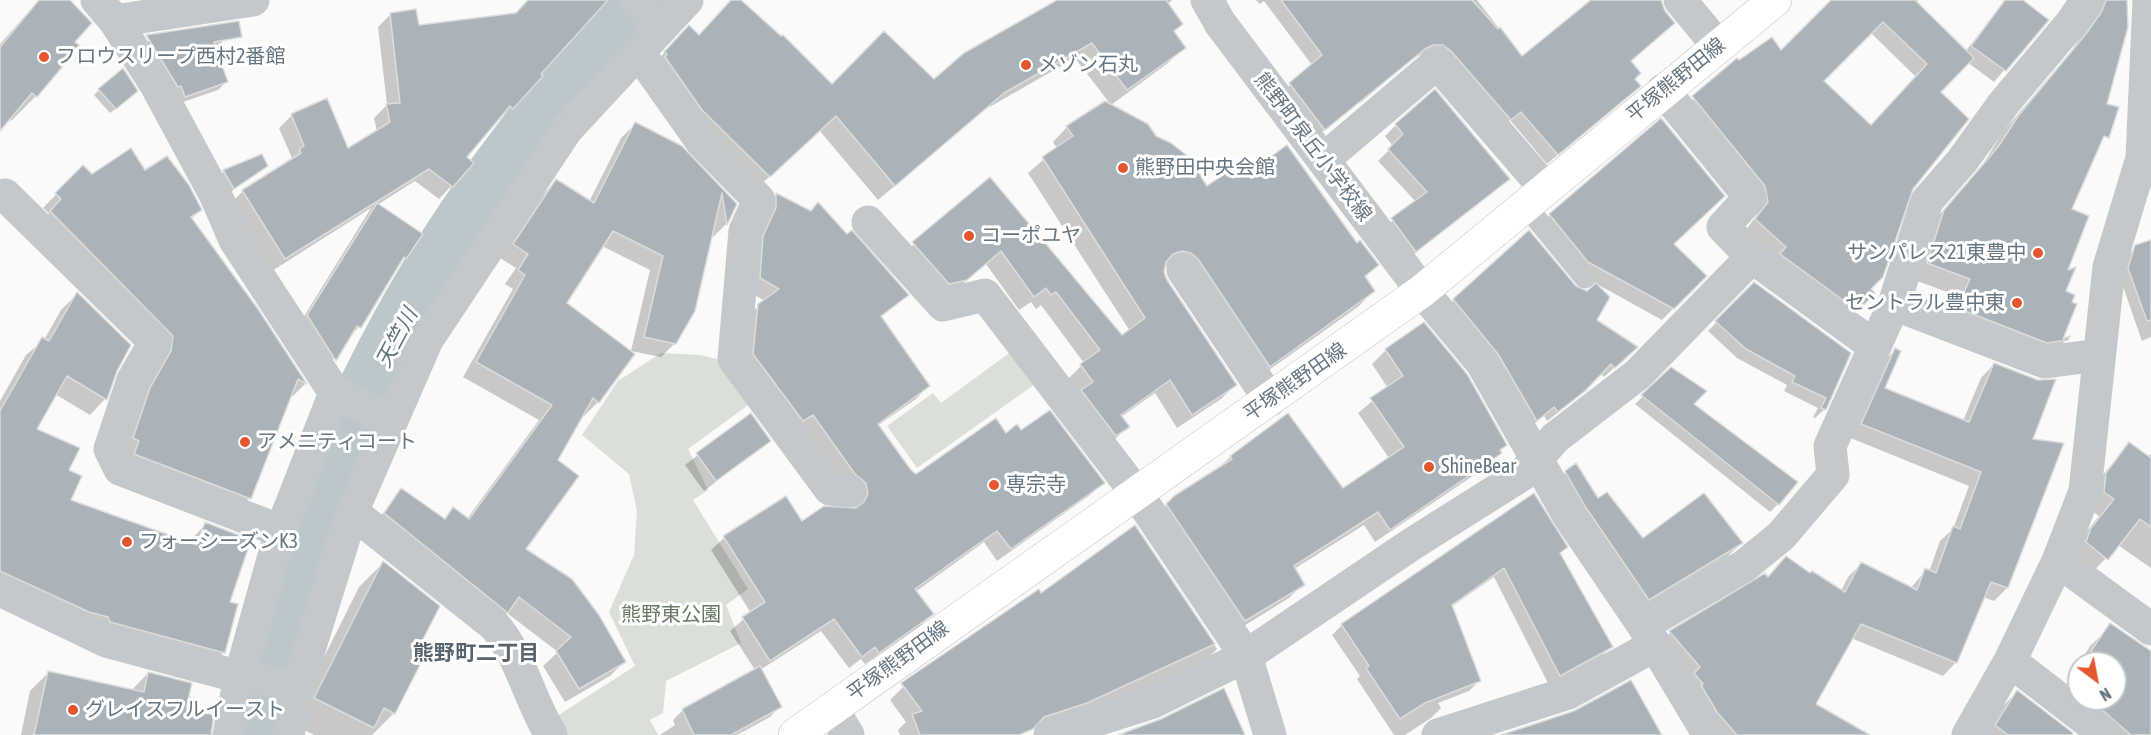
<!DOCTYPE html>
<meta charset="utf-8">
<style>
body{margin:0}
#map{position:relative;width:2151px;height:735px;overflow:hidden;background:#fafaf8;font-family:"Asap Condensed",sans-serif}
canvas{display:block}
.north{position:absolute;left:2067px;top:651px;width:60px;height:60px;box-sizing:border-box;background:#fff;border:2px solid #c1c8cd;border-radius:50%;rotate:148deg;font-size:16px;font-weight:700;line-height:24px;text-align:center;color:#657683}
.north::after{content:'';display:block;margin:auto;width:21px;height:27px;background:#e4572e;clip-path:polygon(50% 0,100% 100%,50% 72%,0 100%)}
</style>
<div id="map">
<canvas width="2151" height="735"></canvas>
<div class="north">N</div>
</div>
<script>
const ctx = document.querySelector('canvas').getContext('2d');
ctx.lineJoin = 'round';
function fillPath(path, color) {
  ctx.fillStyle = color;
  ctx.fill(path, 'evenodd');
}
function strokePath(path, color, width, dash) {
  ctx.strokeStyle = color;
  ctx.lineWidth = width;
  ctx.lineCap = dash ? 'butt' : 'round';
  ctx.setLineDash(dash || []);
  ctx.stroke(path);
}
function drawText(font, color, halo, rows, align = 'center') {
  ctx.font = font + ' "Asap Condensed","Noto Sans JP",sans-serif';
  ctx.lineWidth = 6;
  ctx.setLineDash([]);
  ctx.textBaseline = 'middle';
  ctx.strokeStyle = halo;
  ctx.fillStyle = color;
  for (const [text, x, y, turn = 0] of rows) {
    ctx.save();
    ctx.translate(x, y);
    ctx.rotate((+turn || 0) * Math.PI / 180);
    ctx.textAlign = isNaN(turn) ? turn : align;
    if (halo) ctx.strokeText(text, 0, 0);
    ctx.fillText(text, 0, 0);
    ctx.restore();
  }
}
const green = new Path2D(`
 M1012 351 1035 384 917 468 887 426 933 393 941 403Z
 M661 353 701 355 724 361 751 403 688 449 708 490 693 500 748 589 726 605 741 643 666 681 663 713 650 720 658 735H565L554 718 635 666 609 612 634 555 637 511 629 474 582 435 618 381Z`);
const shadow = new Path2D(`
 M39 0H67L73 42 36 96 11 121 9 118 0 127V44Z
 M537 0H599L539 74 541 76 499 120 497 119 465 157 472 164 439 199 415 181 377 205 421 235 395 268 359 327 350 336 326 368 298 326 371 208 272 271 230 204 243 191 292 158 279 128 292 115 347 150 377 132 374 118 387 105 378 27 391 14 417 27 515 15Z
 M732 0H739L832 86 933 81 1060 0H1172L1168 4 1181 24 1173 32 1184 47 1168 63 1111 105 1075 58 986 109 878 200 819 130 753 192 649 69 674 43 698 36Z
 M1256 0H1477L1522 58 1590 0H1658L1673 23 1630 62 1633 79 1639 86 1547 164 1510 120 1500 129 1423 54 1413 58 1360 103 1358 101 1314 139 1280 94 1312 65 1264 1 1260 4Z
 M1834 0H1918L1916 3 1965 52 2005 0H2021L2047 20 1994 82 1967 62 1938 92 1911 188 1869 290 1873 293 1845 322 1745 231 1757 215 1754 198 1682 109 1738 62 1780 52ZM1871 33 1916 77 1870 126 1822 81Z
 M2094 0H2125L2070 210 2064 292 2070 303 2075 305 2060 341 2067 339 2051 355 1943 324 1955 295 1912 279 1928 228 1983 164 2003 132 2072 50 2087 27Z
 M154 36 226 39 214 48 227 81 218 90 177 104 145 44Z
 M99 90 131 97 110 113 94 95Z
 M635 124 681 147 735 204 726 224 713 237 712 229 675 343 661 357 631 351 650 270 602 246 565 304 598 402 584 416 582 414 556 461 524 549 624 662 610 676 565 702 543 666 558 652 507 613 494 626 371 528 402 490 443 520 453 509 467 519 539 420 463 377 513 289 505 284 516 268 500 258 542 195 556 181 589 202 621 138Z
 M1396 125 1508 178 1404 262 1381 230 1416 202 1378 161 1393 146 1385 136Z
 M1067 127 1155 137 1207 189 1247 176 1357 245 1377 265 1365 278 1373 291 1359 306 1255 380 1176 267 1164 266 1166 281 1235 385 1221 399 1177 428 1155 393 1121 417 1128 427 1113 441 1067 380 1084 363 1041 305 1036 309 1031 302 1019 310 986 264 951 294 898 258 990 179 1122 337 1130 331 1028 173 1057 148 1053 142Z
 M266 166 228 194 219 177 224 172Z
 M83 167 92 176 145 172 200 210 191 219 257 310 305 384 292 397 290 395 249 498 236 512 120 452 137 403 158 366 37 225 49 213 43 208Z
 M776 195 847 236 907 295 880 318 928 386 916 399 877 426 910 471 916 476 1006 435 1021 432 1103 483 1090 495 997 561 984 542 915 592 932 614 919 627 865 664 861 659 849 668 821 631 760 670 780 706 770 717 737 735H660L675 725 673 720 683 710 755 670 730 631 751 613 711 550 724 538 786 498 801 523 854 510 855 506 853 496 741 367 745 318 765 301 749 292 764 208Z
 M1550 215 1672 244 1705 276 1662 320 1577 273 1539 226Z
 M1529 232 1575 288 1595 321 1627 356 1604 377 1600 373 1573 401 1547 421 1544 416 1526 430 1444 310 1477 277Z
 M2151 246V337L2142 341 2120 278 2127 256 2136 247Z
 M1754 284 1850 353 1825 409 1815 418 1813 417 1818 408 1784 391 1787 385 1737 358 1708 331Z
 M77 294 115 370 105 399 90 415 55 394 35 429 67 471 69 501 188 543 206 524 229 603 236 605 223 653 207 669 0 593V401L26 355 44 340 61 310Z
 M1424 324 1500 453 1486 467 1375 542 1364 525 1294 569 1303 584 1289 598 1231 634 1153 519 1175 497 1216 471 1230 457 1288 415 1342 490 1389 458 1358 413 1388 388 1372 364 1386 350Z
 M1895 350 1883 389 1963 421 1981 378 1994 364 2031 440 2007 588 1994 601 1983 597 1956 662 1943 676 1851 638 1814 704 1862 735H1713L1657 646 1670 633 1765 575 1767 578 1786 558 1810 575 1841 591 1848 577 1861 564 1910 589 1926 570 1929 572 1940 541 1953 529 1969 486 1848 437 1882 363Z
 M1671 369 1692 404 1778 504 1770 512 1635 404Z
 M750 415 769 441 704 491 685 465Z
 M2129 444 2147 457 2151 454V568L2118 545 2091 574 2070 558 2075 546 2099 516 2088 508 2090 490Z
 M1566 472 1643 541 1741 543 1727 557 1634 613 1552 486Z
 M1534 495 1559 554 1611 647 1601 657 1549 685 1494 577 1451 607 1479 681 1469 691 1438 703 1441 708 1431 718 1405 735H1394L1357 679 1360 676 1332 635 1342 625Z
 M1135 527 1217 649 1203 663 1130 698 1034 729 1020 706 964 735H900L898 730 906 722 890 700 904 686 1041 595Z
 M383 563 410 661 394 713 372 735H314L291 723 359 587Z
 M2107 630 2151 653V735H2100L2057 702 2079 665V699H2115V663H2080L2090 646Z
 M48 673 131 691 148 673 185 711 195 735H21L30 691Z
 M2017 692 2073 735H1984L2001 708Z`);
const river = new Path2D(`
 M257 735C268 682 279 628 295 576 344 421 420 276 519 147 558 95 604 48 648 0`);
const building = new Path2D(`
 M39 0H70L92 23 75 42 80 46 37 97 32 93 0 131V47Z
 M528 0H608L541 74 543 76 513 109 510 106 467 157 474 163 453 187 429 169 285 259 242 190 301 153 299 150 304 146 291 114 327 98 348 148 390 122 386 104 400 103 390 13 416 9 419 25 516 13Z
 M731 0H741L781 36 783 35 832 84 884 31 934 79 964 53 1057 0H1166L1183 24 1174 31 1186 48 1127 90 1092 43 1004 93 895 186 836 116 770 177 702 110 665 57 667 54 664 52 689 25 699 35Z
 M1281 0H1472L1498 29 1500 27 1522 56 1591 0H1661L1665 11 1675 23 1631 61 1641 73 1635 79 1641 86 1558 155 1521 112 1511 120 1451 51 1443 45H1433L1425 49 1325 130 1289 83 1322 55Z
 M1831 0H1915L1974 58 1941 92 1969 119 1913 189 1883 277 1871 289 1875 293 1858 311 1780 254 1786 247 1755 219 1768 202 1765 186 1692 96 1737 58 1739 60 1772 37 1781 50ZM1883 22 1927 64 1871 125 1824 81Z
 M2005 0H2023L2049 20 2006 71 1971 46Z
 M2106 0H2127L2128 27 2107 104 2119 107 2109 138 2104 136 2072 209 2089 216 2068 270 2076 267 2066 291 2075 295 2072 302 2077 304 2063 339 2070 336 2068 340 2047 343 1957 308 1970 279 1927 263 1944 210 1998 147 2019 115 2086 34 2102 11Z
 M239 21 242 37 214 42 228 82 185 97 181 86 178 87 146 35Z
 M123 68 138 91 116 109 98 89Z
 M1435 89 1510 179 1416 252 1391 218 1427 192 1388 149 1403 134 1395 124Z
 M1105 101 1148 124 1156 136 1171 143 1190 158 1207 186 1240 163 1247 174 1287 145 1357 243 1360 240 1379 265 1365 276 1375 291 1270 367 1198 259 1191 253 1182 251 1173 254 1166 262 1164 272 1167 280 1237 385 1192 415 1170 380 1121 415 1130 427 1116 436 1081 390 1093 382 1080 364 1100 350 1056 292 1051 295 1046 288 1034 297 1001 251 967 280 949 284 912 242 990 177 1122 335 1145 318 1042 157 1073 136 1066 126Z
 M1661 118 1725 196 1674 244 1707 276 1674 309 1588 262 1549 214Z
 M635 122 682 146 737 204 727 225 722 193 695 311 676 344 644 337 663 256 613 231 567 303 635 354 599 403 593 398 558 460 579 476 526 549 572 579 599 615 626 662 579 689 556 651 571 637 519 597 508 613 384 513 401 488 445 519 453 507 469 519 552 405 476 362 525 275 518 270 528 254 513 244 556 179 594 203Z
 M131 148 145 170 167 156 189 185 202 210 191 217 258 309 307 384 298 379 251 499 134 454 139 441 133 438 150 388 171 351 173 336 50 211 61 199 55 193 83 165 92 174Z
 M262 154 268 166 234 189 223 170Z
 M776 193 811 211 818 202 847 234 852 230 909 295 881 316 930 386 878 424 911 470 916 474 996 418 1006 433 1017 424 1021 430 1050 410 1105 483 1011 549 997 531 961 556 915 589 934 614 879 653 875 647 862 657 834 619 770 661 742 617 765 602 723 536 786 496 802 521 824 506 856 508 864 502 868 494 866 483 855 474 813 415 803 421 753 354 758 304 779 289 760 278 763 236 776 208Z
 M377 203 423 234 406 259 404 257 361 328 357 326 336 361 307 315Z
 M1529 230 1576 286 1587 291 1596 283 1610 297 1597 320 1638 347 1615 368 1611 364 1585 391 1558 412 1554 407 1537 421 1498 354 1453 299Z
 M2151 240V320L2147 321 2128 268 2135 245Z
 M1754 282 1851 353 1826 410 1821 408 1826 398 1792 382 1795 376 1746 349 1715 321Z
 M77 292 131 345 117 371 107 400 67 376 37 429 80 448 69 470 82 476 71 500 197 545 205 522 251 540 230 602 238 604 225 653 110 622 108 617 89 612 0 571V411L42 337 49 341Z
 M1424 322 1467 374 1507 445 1500 450 1502 453 1390 530 1378 512 1294 566 1305 585 1245 621 1166 504 1174 496 1232 459 1230 456 1288 413 1343 488 1404 447 1370 398 1403 376 1385 349Z
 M1895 348 1901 351 1885 388 1969 422 1994 363 2038 380 2056 379 2033 439 2064 443 2008 588 1991 582 1957 663 1861 624 1816 704 1870 735H1737L1717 712 1701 685 1703 684 1694 673 1700 667 1669 631 1765 573 1768 577 1786 556 1810 573 1812 571 1845 592 1861 562 1917 590 1925 568 1936 573 1953 526 1960 529 1981 472 1861 424Z
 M1671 367 1707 391 1694 404 1798 482 1779 505 1641 395Z
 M751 413 771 441 716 481 696 453Z
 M2129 442 2151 458V527L2140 519 2108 560 2086 542 2091 528 2114 499 2104 492 2106 473Z
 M1576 463 1598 498 1607 492 1643 538 1704 493 1743 543 1649 600 1585 506 1565 471Z
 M1534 493 1568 547 1560 553 1613 647 1560 676 1504 568 1452 605 1481 681 1425 703 1400 719 1366 668 1369 666 1341 624Z
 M1135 525 1215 644 1087 703 1044 717 1033 729 1019 735H920L912 714 922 711 901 683 1039 589 1041 593Z
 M383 561 440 606 412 661 420 665 395 714 384 708 374 728 314 698Z
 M2110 623 2151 651V735H2131L2090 699H2115V663H2087L2093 653 2091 651Z
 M760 666 782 707 731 735H694L682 709Z
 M48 671 144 692 148 672 192 683 186 709 214 715 211 735H34Z
 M1631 680 1662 735H1501L1574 711Z
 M1224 688 1245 735H1118L1161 719Z
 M2017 690 2073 733 2072 735H2008L1995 725Z`);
const lane = new Path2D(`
 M1525 205 1585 278`);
const street = new Path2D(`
 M97 0 115 21 155 83 216 196 235 240 335 393
 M634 0 662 27
 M1207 0 1220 23 1422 291 1482 363 1569 516 1643 625 1709 735
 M1680 0 1718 46
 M115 21 253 0
 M639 53 702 142 759 200 745 231 734 359 830 489 849 491
 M1663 90 1750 197 1723 227 1752 257 1874 346
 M1323 160 1437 63 1545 188
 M5 195 155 342 133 380 110 449 120 469 281 531
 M868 222 943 305 985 295 1137 494 1246 656 1270 735
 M1183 270 1270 400
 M1894 304 2045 362 2099 355
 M335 393 391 421
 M352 512 494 625C520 654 530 701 551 735
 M2058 561 2151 629
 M0 590 106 641 240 677 298 685
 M1643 625 1744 566 1781 536 1833 475 1830 446 1894 304 1927 201 1962 161 2004 103 2072 22 2087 0
 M2010 661 2106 735
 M832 709 848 735
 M229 735 240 677 281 531 335 393
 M288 735 298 685 352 512 427 340 567 129 687 0
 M1050 735 1153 702 1246 656 1412 544 1523 474 1555 438 1638 374 1752 257
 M1438 735 1568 693 1655 645
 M1968 735 2010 661 2058 561 2085 491 2109 267 2142 158 2149 0`);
const secondary = new Path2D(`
 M795 735 1422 291 1775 0`);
const markers = [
 [44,57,6,"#e4572e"],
 [1026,65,6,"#e4572e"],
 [1123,168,6,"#e4572e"],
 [969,236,6,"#e4572e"],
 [2038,253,6,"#e4572e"],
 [2017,303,6,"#e4572e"],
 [245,442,6,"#e4572e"],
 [1429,467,6,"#e4572e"],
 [994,485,6,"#e4572e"],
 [127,542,6,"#e4572e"],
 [73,710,6,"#e4572e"]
];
const poiNames = [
 ["フロウスリープ西村2番館",56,57],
 ["メゾン石丸",1038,65],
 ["熊野田中央会館",1135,168],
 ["コーポユヤ",981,236],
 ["サンパレス21東豊中",2026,253,"right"],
 ["セントラル豊中東",2005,303,"right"],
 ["アメニティコート",257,442],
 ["ShineBear",1441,467],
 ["専宗寺",1006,485],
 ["フォーシーズンK3",139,542],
 ["グレイスフルイースト",85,710]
];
const streetNames = [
 ["平塚熊野田線",1676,80,-39],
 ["熊野町泉丘小学校線",1313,147,53],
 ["平塚熊野田線",1295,382,-35],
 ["平塚熊野田線",898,661,-36]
];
const parkNames = [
 ["熊野東公園",671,615]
];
const waterNames = [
 ["天竺川",397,338,-62]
];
const neighbourhoodNames = [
 ["熊野町二丁目",476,653]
];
fillPath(green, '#dadfd7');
fillPath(shadow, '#0003');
strokePath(river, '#bbc7cb', 62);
fillPath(building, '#aab3b9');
strokePath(building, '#dcdcda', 1.5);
strokePath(secondary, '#b3babf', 34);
strokePath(lane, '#c3c8cc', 21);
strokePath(street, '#c3c8cc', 33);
strokePath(secondary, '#fff', 33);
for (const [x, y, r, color] of markers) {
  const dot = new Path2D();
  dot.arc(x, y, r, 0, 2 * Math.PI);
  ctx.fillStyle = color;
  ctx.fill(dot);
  strokePath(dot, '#fff', 2);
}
drawText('20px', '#657683', '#fff', poiNames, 'left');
drawText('20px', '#657683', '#fff', streetNames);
drawText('20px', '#687a64', '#fff', parkNames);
drawText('italic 21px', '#60757c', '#fff', waterNames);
drawText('bold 21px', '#57646e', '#fff', neighbourhoodNames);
</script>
